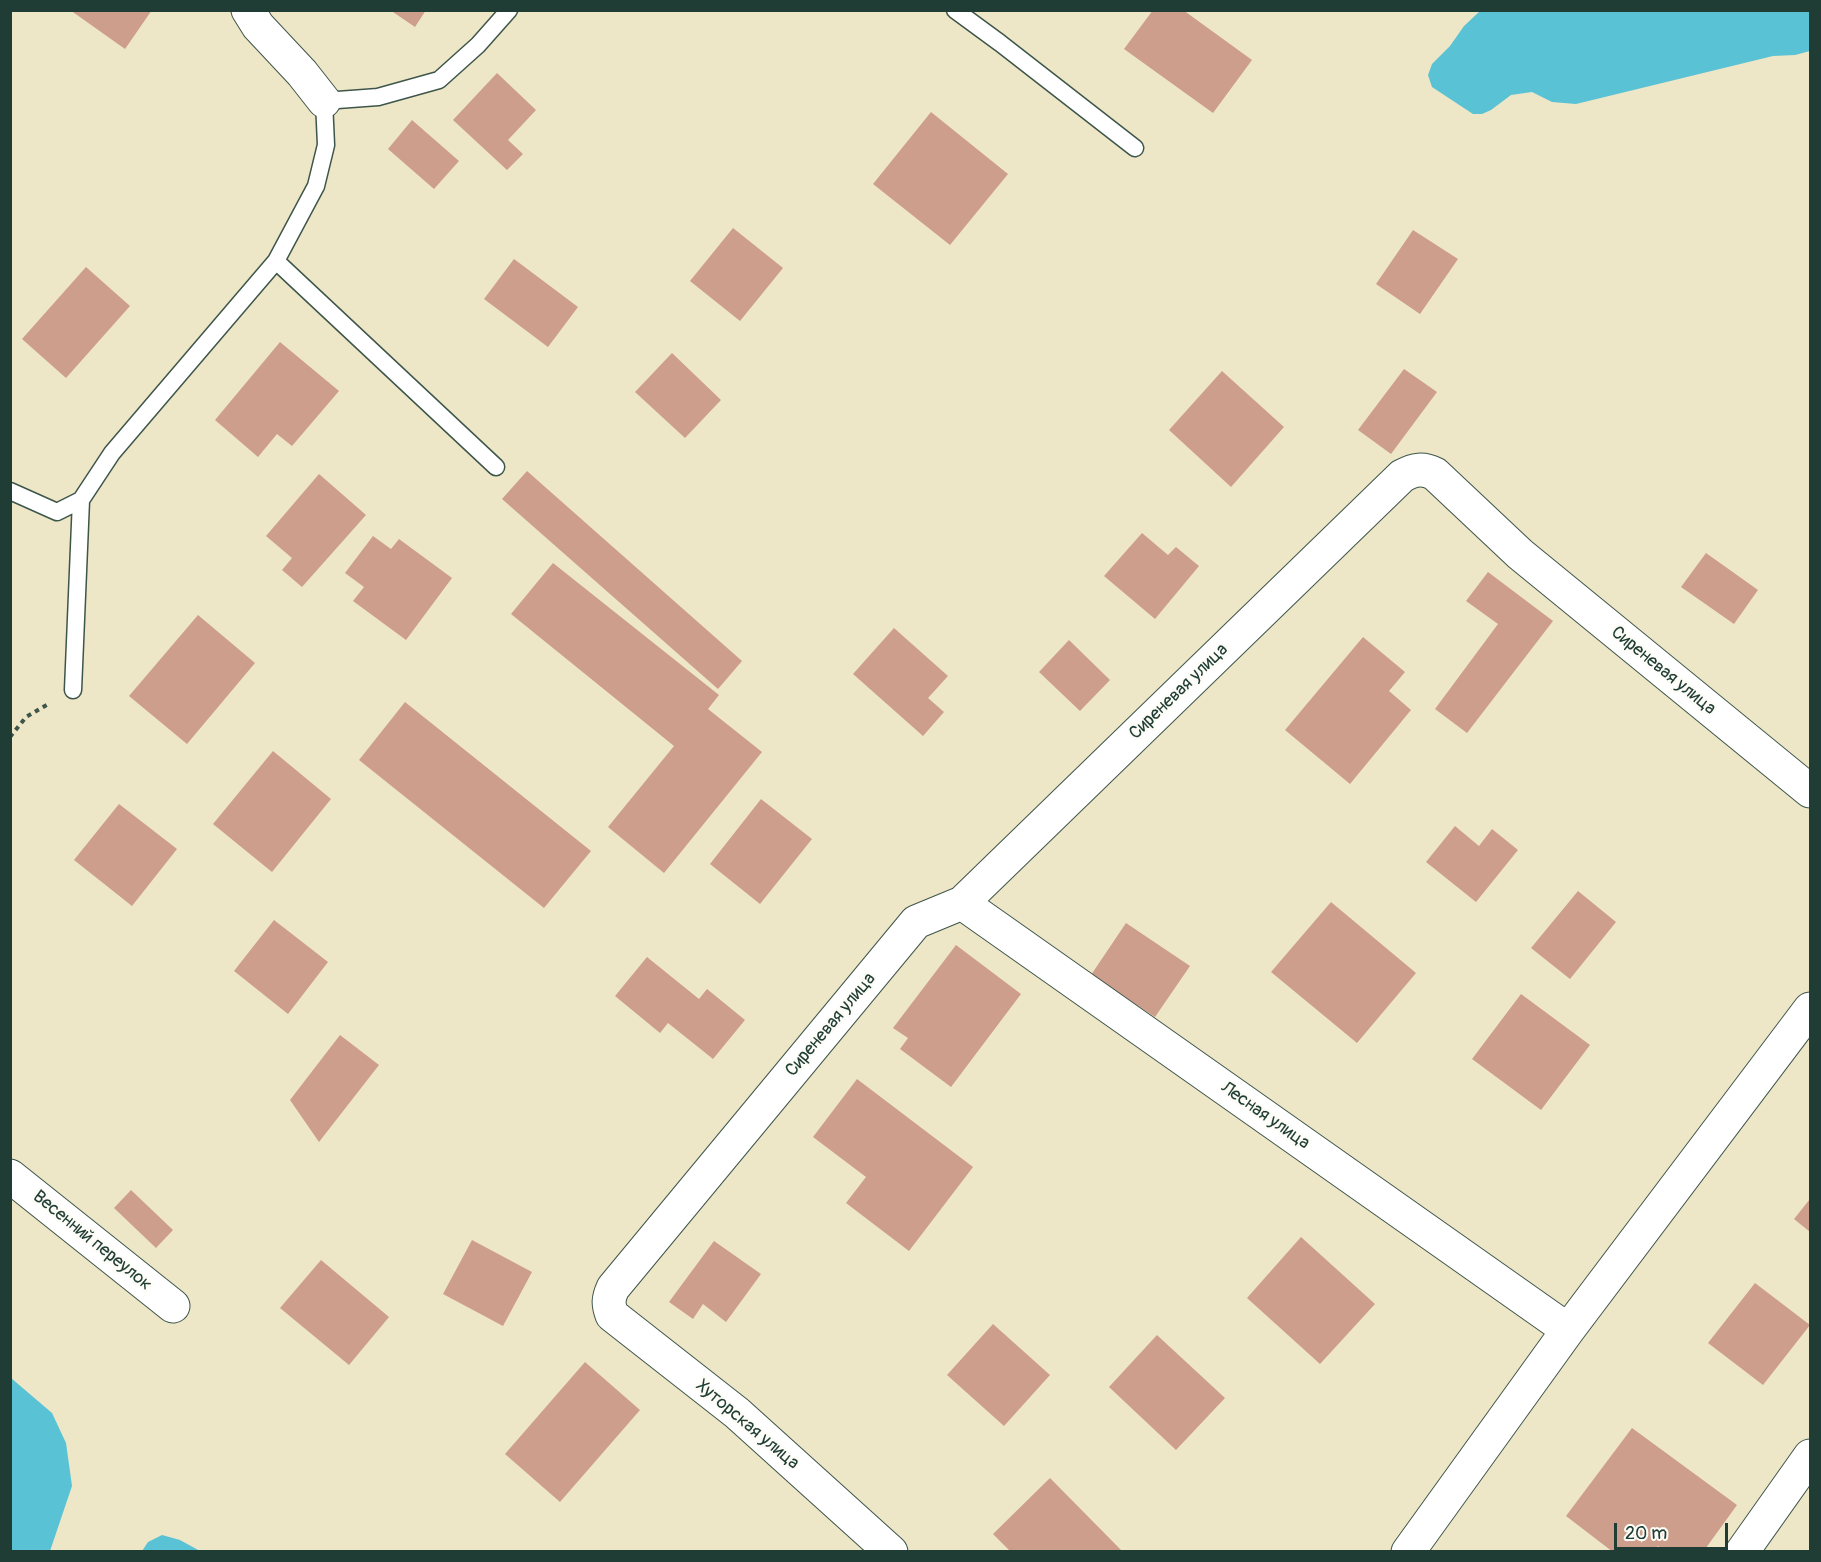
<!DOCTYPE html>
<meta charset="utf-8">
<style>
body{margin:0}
#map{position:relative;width:1821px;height:1562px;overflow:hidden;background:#ede6c7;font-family:Pangolin,sans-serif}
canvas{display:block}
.frame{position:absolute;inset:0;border:12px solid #1f3d34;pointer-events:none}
.scale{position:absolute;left:1614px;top:1523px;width:114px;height:27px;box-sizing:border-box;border:3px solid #1f3d34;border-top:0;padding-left:8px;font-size:18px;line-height:21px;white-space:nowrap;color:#1f3d34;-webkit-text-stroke:4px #fdfcf7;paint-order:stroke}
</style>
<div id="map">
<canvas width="1821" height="1562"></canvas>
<div class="frame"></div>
<div class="scale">20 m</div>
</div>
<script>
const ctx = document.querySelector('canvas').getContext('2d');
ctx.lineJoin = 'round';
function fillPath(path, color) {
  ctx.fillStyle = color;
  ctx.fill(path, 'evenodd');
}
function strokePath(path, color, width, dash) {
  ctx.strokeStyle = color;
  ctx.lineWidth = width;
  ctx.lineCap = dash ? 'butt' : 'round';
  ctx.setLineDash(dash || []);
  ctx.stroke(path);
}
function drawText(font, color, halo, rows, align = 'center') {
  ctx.font = font + ' Pangolin,sans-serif';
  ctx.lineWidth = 5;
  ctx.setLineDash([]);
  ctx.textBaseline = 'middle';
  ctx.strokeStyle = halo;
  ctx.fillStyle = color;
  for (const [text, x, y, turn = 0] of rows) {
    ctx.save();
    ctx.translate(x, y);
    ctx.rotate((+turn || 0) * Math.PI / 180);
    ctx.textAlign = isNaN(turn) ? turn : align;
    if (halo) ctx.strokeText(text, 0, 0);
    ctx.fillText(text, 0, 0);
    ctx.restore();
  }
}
const water = new Path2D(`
 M1480 11H1810V51L1795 55 1773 56 1576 104 1552 102 1532 92 1511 95 1491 110 1482 114H1473L1432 87 1428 75 1432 64 1450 46 1464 26Z
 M11 1378 52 1413 66 1443 72 1486 50 1551H11Z
 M162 1535 180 1540 200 1551H142L148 1542Z`);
const building = new Path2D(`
 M70 10H152L125 49Z
 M390 10H426L415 27Z
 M1153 10H1183L1252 60 1213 113 1124 49Z
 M497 73 536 110 508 140 523 154 507 170 453 120Z
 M931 112 1008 174 950 245 873 184Z
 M412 120 459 161 434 189 388 149Z
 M733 228 783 268 740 321 690 281Z
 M1413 230 1458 259 1420 314 1376 284Z
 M514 259 578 307 548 347 484 299Z
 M86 267 130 306 66 378 22 339Z
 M280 342 339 391 292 446 277 434 258 457 215 420Z
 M672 353 721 400 685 438 635 392Z
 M1404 369 1437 392 1391 454 1358 430Z
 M1222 371 1284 427 1231 487 1169 430Z
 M527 471 742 661 718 689 502 499Z
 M319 474 366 515 302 587 282 570 292 558 266 536Z
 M1142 533 1168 555 1176 547 1199 566 1155 619 1104 576Z
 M373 536 391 549 399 539 452 578 406 640 353 601 364 587 345 573Z
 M1706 553 1758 590 1734 624 1681 587Z
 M553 563 719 695 708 709 762 752 664 873 608 827 674 746 511 614Z
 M1488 572 1553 621 1467 733 1435 709 1498 624 1466 601Z
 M198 615 255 663 187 744 129 696Z
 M894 628 948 676 928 698 944 712 923 736 853 674Z
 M1363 637 1405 672 1389 691 1411 710 1350 784 1285 730Z
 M1069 640 1110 680 1080 711 1039 672Z
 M405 702 591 851 544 908 359 760Z
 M273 751 331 799 272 872 213 824Z
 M761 799 812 839 760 904 710 864Z
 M119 804 177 849 132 906 74 860Z
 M1455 826 1479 846 1492 829 1518 850 1476 902 1426 862Z
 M1578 891 1616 922 1570 979 1531 948Z
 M1331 902 1416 973 1357 1043 1271 972Z
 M274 920 328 962 288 1014 234 971Z
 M1126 923 1190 966 1155 1017 1091 975Z
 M956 945 1021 994 951 1087 900 1049 908 1038 893 1028Z
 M647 957 699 999 707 989 745 1020 713 1059 668 1023 660 1033 615 996Z
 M1521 994 1590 1045 1541 1110 1472 1059Z
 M340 1035 379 1065 319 1142 290 1100Z
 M857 1079 973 1167 909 1251 846 1203 866 1177 813 1137Z
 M131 1190 173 1230 156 1248 114 1208Z
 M1810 1199V1232L1794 1219Z
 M1301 1237 1375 1304 1320 1364 1247 1298Z
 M472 1240 532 1272 503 1326 443 1294Z
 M714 1241 761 1274 726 1322 703 1304 693 1319 669 1302Z
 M321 1260 389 1317 349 1365 280 1308Z
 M1755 1283 1810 1325 1763 1385 1708 1343Z
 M993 1324 1050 1375 1004 1426 947 1375Z
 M1157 1335 1225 1398 1176 1450 1109 1387Z
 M585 1362 640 1410 560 1502 505 1454Z
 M1632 1428 1737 1505 1703 1552H1666L1658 1546 1653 1552H1613L1566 1516Z
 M1050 1478 1123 1552H1011L993 1534Z`);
const path = new Path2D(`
 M10 737 26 717 50 703`);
const lane = new Path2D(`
 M955 10 1000 43 1135 148
 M276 261 496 467
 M10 491 57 512 81 500
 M73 690 81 500 112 453 276 261 316 186 326 145 324 101 378 97 439 80 478 45 509 10`);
const street = new Path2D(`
 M248 10 258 26 302 73 324 101
 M962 903 1568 1330
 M10 1176 173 1306
 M891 1552 737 1413 612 1315C608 1304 608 1299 613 1288L916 922 962 903 1402 476C1415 469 1423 468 1435 474L1520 554 1810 791
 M1408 1552 1568 1330 1810 1009
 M1742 1552 1810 1456`);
const streetNames = [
 ["Сиреневая улица",1663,671,39],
 ["Сиреневая улица",1179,692,-44],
 ["Сиреневая улица",831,1025,-50],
 ["Лесная улица",1265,1116,35],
 ["Весенний переулок",92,1241,39],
 ["Хуторская улица",747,1425,40]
];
fillPath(water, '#59c2d4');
fillPath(building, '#ce9e8c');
strokePath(lane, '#3e564a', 19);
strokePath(street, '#3e564a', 35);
strokePath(path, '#3e564a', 4, [4.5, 4.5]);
strokePath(lane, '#fff', 16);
strokePath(street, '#fff', 33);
drawText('18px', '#1f3d34', '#fdfcf7', streetNames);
</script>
